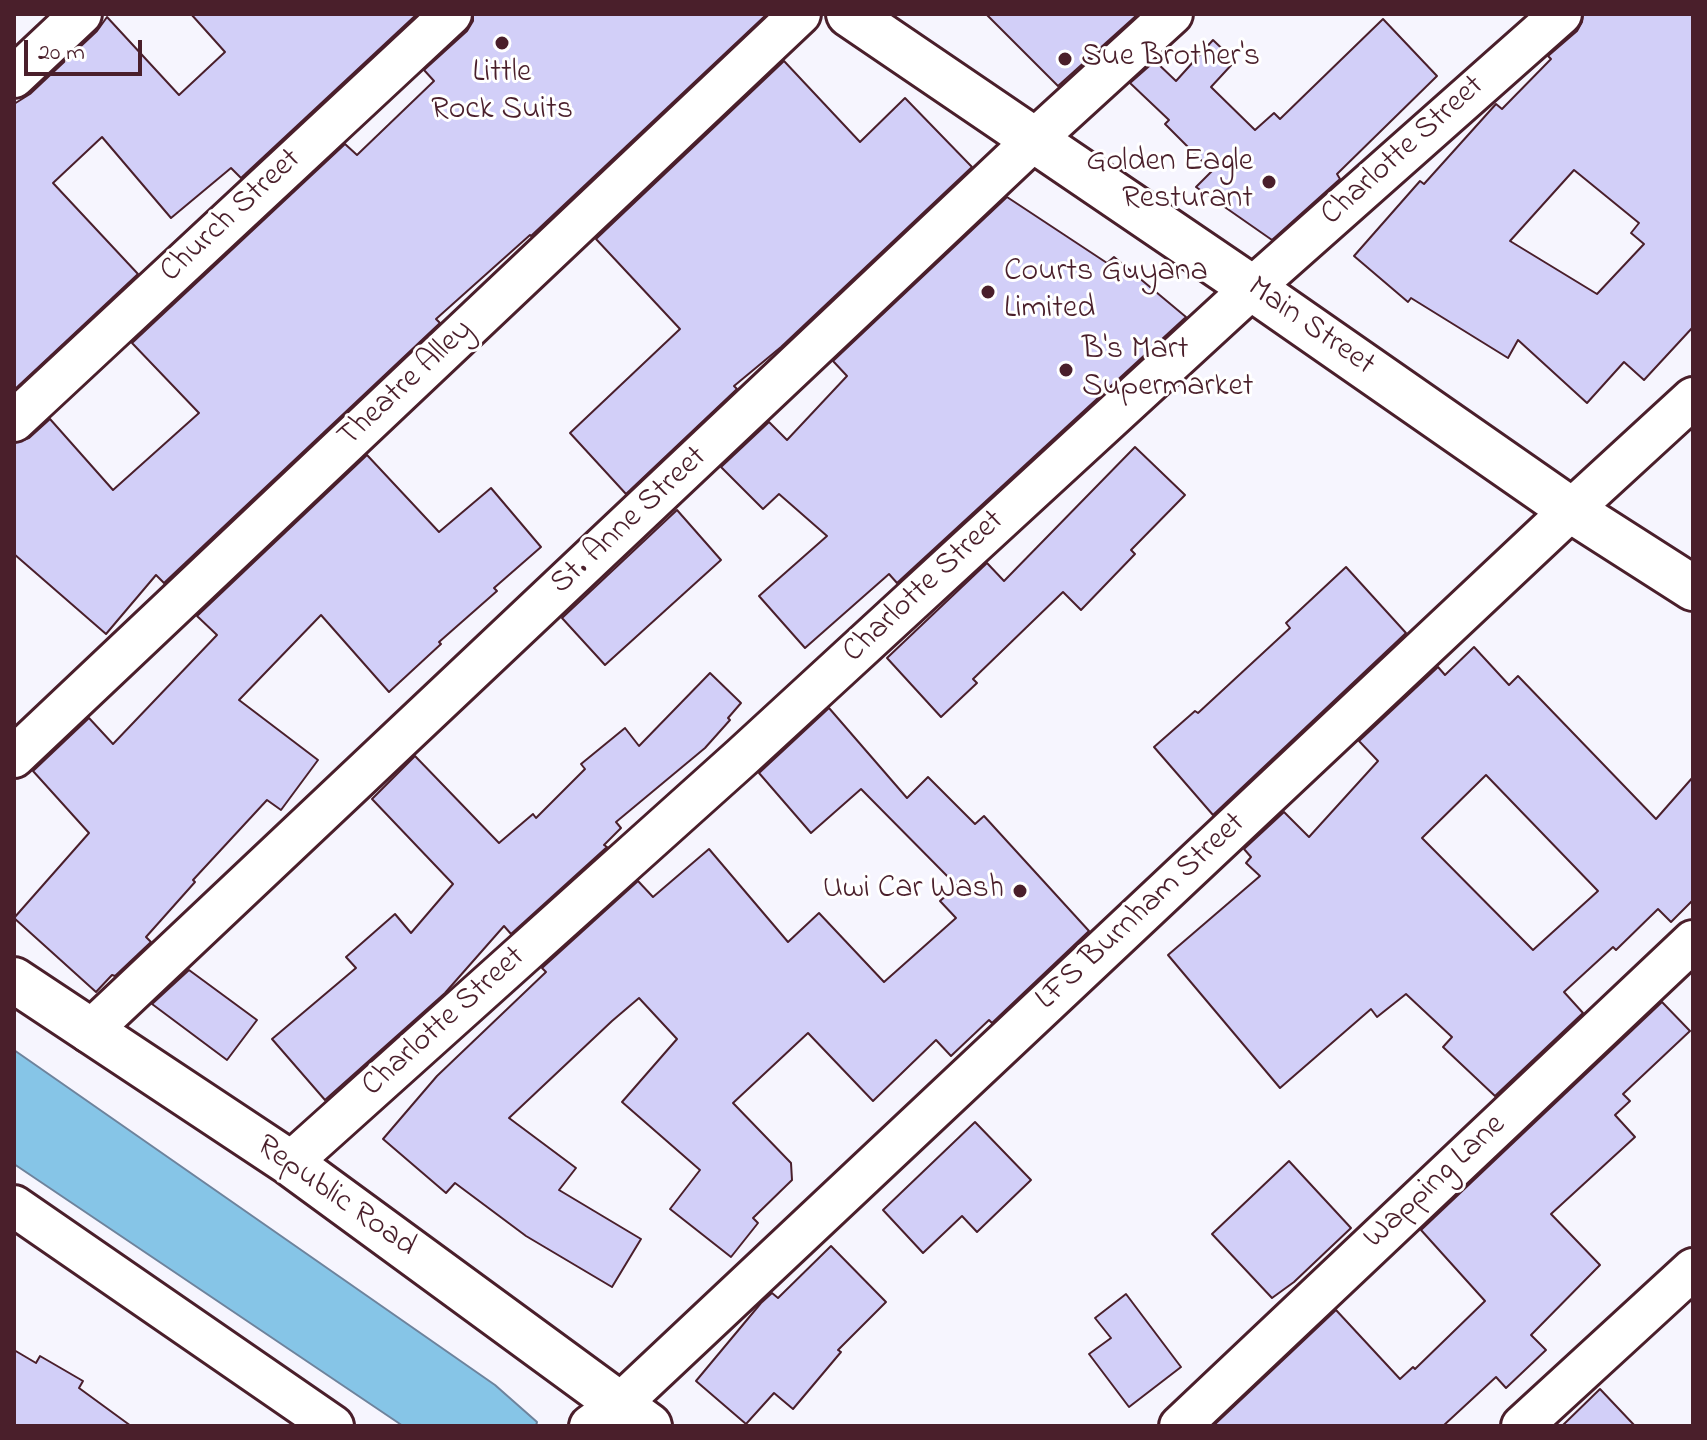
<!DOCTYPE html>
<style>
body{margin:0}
#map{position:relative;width:1707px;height:1440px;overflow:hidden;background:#f6f5fe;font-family:"Indie Flower",sans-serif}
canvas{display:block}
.frame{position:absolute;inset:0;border:16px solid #4a1f2b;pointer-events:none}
.scale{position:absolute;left:24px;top:40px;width:118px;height:36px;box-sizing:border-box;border:4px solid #4a1f2b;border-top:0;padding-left:10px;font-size:24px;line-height:28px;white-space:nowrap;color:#4a1f2b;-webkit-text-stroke:6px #fff;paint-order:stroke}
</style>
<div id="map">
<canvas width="1707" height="1440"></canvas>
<div class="frame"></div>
<div class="scale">20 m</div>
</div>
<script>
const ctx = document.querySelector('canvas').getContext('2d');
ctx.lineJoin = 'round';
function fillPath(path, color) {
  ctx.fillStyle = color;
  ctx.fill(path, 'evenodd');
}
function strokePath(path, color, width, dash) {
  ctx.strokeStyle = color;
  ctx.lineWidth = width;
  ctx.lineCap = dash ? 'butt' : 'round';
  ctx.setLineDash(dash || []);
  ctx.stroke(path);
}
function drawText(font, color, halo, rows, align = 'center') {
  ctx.font = font + ' "Indie Flower",sans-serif';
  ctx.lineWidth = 6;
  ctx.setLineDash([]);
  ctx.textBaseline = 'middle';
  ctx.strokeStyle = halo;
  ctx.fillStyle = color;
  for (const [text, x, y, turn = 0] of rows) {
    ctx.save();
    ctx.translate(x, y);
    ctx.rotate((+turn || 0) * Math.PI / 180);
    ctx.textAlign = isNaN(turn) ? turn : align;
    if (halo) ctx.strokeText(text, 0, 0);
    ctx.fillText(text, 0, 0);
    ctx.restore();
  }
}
const water = new Path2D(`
 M14 1050 495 1385 537 1422 536 1426H403L14 1164Z`);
const building = new Path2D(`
 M191 14H417L241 178 231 168 171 218 102 137 53 183 138 274 14 390V104L30 94 97 31 107 17 179 95 225 52Z
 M473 14H767L531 236 530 235 436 319 440 323 164 583 156 575 106 634 14 554V443L29 438 50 419 113 490 199 413 132 343 345 144 357 155 434 81 424 70 467 31 473 21Z
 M986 14H1138L1058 86Z
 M1583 14H1693V327L1644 380 1624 362 1587 403 1518 340 1508 358 1411 298 1408 302 1354 256 1420 181 1424 184 1496 104 1502 109 1551 59 1548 56 1577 31 1582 22ZM1574 170 1639 223 1631 233 1644 244 1597 294 1510 241Z
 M1383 19 1437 76 1337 174 1340 179 1272 240 1196 187 1212 171 1165 124 1169 120 1130 83 1155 61 1176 81 1213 40 1235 61 1211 87 1255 130 1274 113 1280 119Z
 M784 61 860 142 905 98 972 167 781 347 734 386 737 389 626 494 570 433 680 329 596 239Z
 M1007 197 1107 263 1114 257 1186 317 897 583 889 574 805 648 759 596 827 536 779 494 763 509 721 467 769 422 787 440 847 376 833 361Z
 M1135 447 1185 495 1131 550 1135 554 1081 610 1063 592 973 679 977 683 941 717 887 658 987 563 1004 581Z
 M367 455 439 532 491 488 541 547 494 588 497 591 439 642 441 644 389 692 321 615 239 700 318 760 281 810 267 800 193 880 195 882 146 937 151 942 115 976 112 975 96 992 14 918 89 833 33 771 89 718 113 744 217 635 197 616Z
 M677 510 721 560 605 665 562 618Z
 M1346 567 1406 633 1213 815 1154 747 1195 711 1198 713 1290 628 1286 623Z
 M1474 647 1509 685 1518 676 1656 819 1693 777V900L1671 922 1658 909 1616 950 1613 947 1564 992 1583 1013 1495 1096 1443 1047 1452 1037 1406 994 1377 1017 1371 1009 1280 1088 1168 955 1260 876 1246 863 1251 857 1244 849 1284 812 1309 837 1378 761 1359 741 1438 667 1445 675ZM1486 775 1598 891 1533 950 1422 838Z
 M710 673 741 703 728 718 730 720 705 748 616 822 621 828 604 845 607 847 511 934 504 926 445 993 325 1100 272 1039 356 968 346 957 395 914 411 933 453 884 372 799 415 756 499 843 533 814 536 818 585 769 581 764 625 728 639 746Z
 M829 708 907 798 928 777 975 824 984 816 1089 931 992 1023 989 1020 951 1056 936 1040 873 1101 808 1033 733 1103 791 1163 792 1180 753 1218 758 1223 731 1257 670 1209 700 1170 622 1102 677 1039 639 998 612 1021 509 1118 576 1168 559 1190 641 1239 612 1287 526 1236 455 1183 446 1193 383 1139 437 1076 546 972 542 968 638 881 653 897 709 849 788 942 819 913 884 982 956 918 940 901 957 886 861 789 811 833 759 773Z
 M189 970 257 1020 227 1060 152 1004Z
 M1662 1002 1690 1031 1623 1094 1630 1101 1615 1115 1635 1137 1551 1214 1600 1265 1531 1335 1546 1350 1506 1388 1496 1377 1443 1426H1213L1336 1310 1400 1379 1413 1367 1415 1369 1485 1301 1421 1230Z
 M975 1122 1031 1180 977 1232 962 1216 923 1253 883 1210Z
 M1289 1161 1351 1228 1294 1282 1272 1298 1212 1234Z
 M831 1246 886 1302 838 1350 841 1352 793 1409 774 1393 746 1424 696 1381 761 1303 772 1293 778 1298Z
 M1126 1294 1181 1367 1129 1407 1089 1354 1111 1338 1095 1318Z
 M14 1350 36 1363 40 1356 83 1381 79 1388 131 1426H14Z
 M1600 1389 1635 1426H1562Z`);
const minor = new Path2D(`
 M14 77 81 14
 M14 421 451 14
 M14 757 800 14
 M89 1032 1034 140 1172 14
 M290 1163 742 757 1252 288 1561 14
 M14 1206 333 1426
 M590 1426 620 1404 1571 510 1693 398
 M1180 1426 1693 941
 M1522 1426 1693 1269`);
const tertiary = new Path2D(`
 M849 14 1252 288 1571 510 1693 588
 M14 980 290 1163 649 1426`);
const markers = [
 [502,43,8,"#4a1f2b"],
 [1065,59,8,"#4a1f2b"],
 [1269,182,8,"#4a1f2b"],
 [988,292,8,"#4a1f2b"],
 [1066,370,8,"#4a1f2b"],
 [1020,891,8,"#4a1f2b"]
];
const poiNames = [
 ["Sue Brother's",1081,59],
 ["Little",502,75,"center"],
 ["Rock Suits",502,112,"center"],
 ["Golden Eagle",1253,164,"right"],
 ["Resturant",1253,201,"right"],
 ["Courts Guyana",1004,274],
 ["Limited",1004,311],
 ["B's Mart",1082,352],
 ["Supermarket",1082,389],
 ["Uwi Car Wash",1004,891,"right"]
];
const streetNames = [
 ["Charlotte Street",1404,152,-42],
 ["Church Street",232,217,-43],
 ["Main Street",1310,328,35],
 ["Theatre Alley",407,385,-43],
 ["St. Anne Street",630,522,-43],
 ["Charlotte Street",925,588,-43],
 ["LFS Burnham Street",1142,913,-43],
 ["Charlotte Street",445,1023,-42],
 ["Wapping Lane",1436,1183,-43],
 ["Republic Road",335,1198,35]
];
fillPath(water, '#86c5e7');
strokePath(water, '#6e839c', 2);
fillPath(building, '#d2cff8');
strokePath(building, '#4a1f2b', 2);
strokePath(minor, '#4a1f2b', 46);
strokePath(tertiary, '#4a1f2b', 50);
strokePath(minor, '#fff', 40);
strokePath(tertiary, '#fff', 44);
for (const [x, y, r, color] of markers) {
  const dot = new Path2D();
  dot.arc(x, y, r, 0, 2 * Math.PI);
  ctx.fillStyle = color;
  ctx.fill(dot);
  strokePath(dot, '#fff', 3);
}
drawText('32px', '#4a1f2b', '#fff', poiNames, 'left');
drawText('32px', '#4a1f2b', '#fff', streetNames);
</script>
